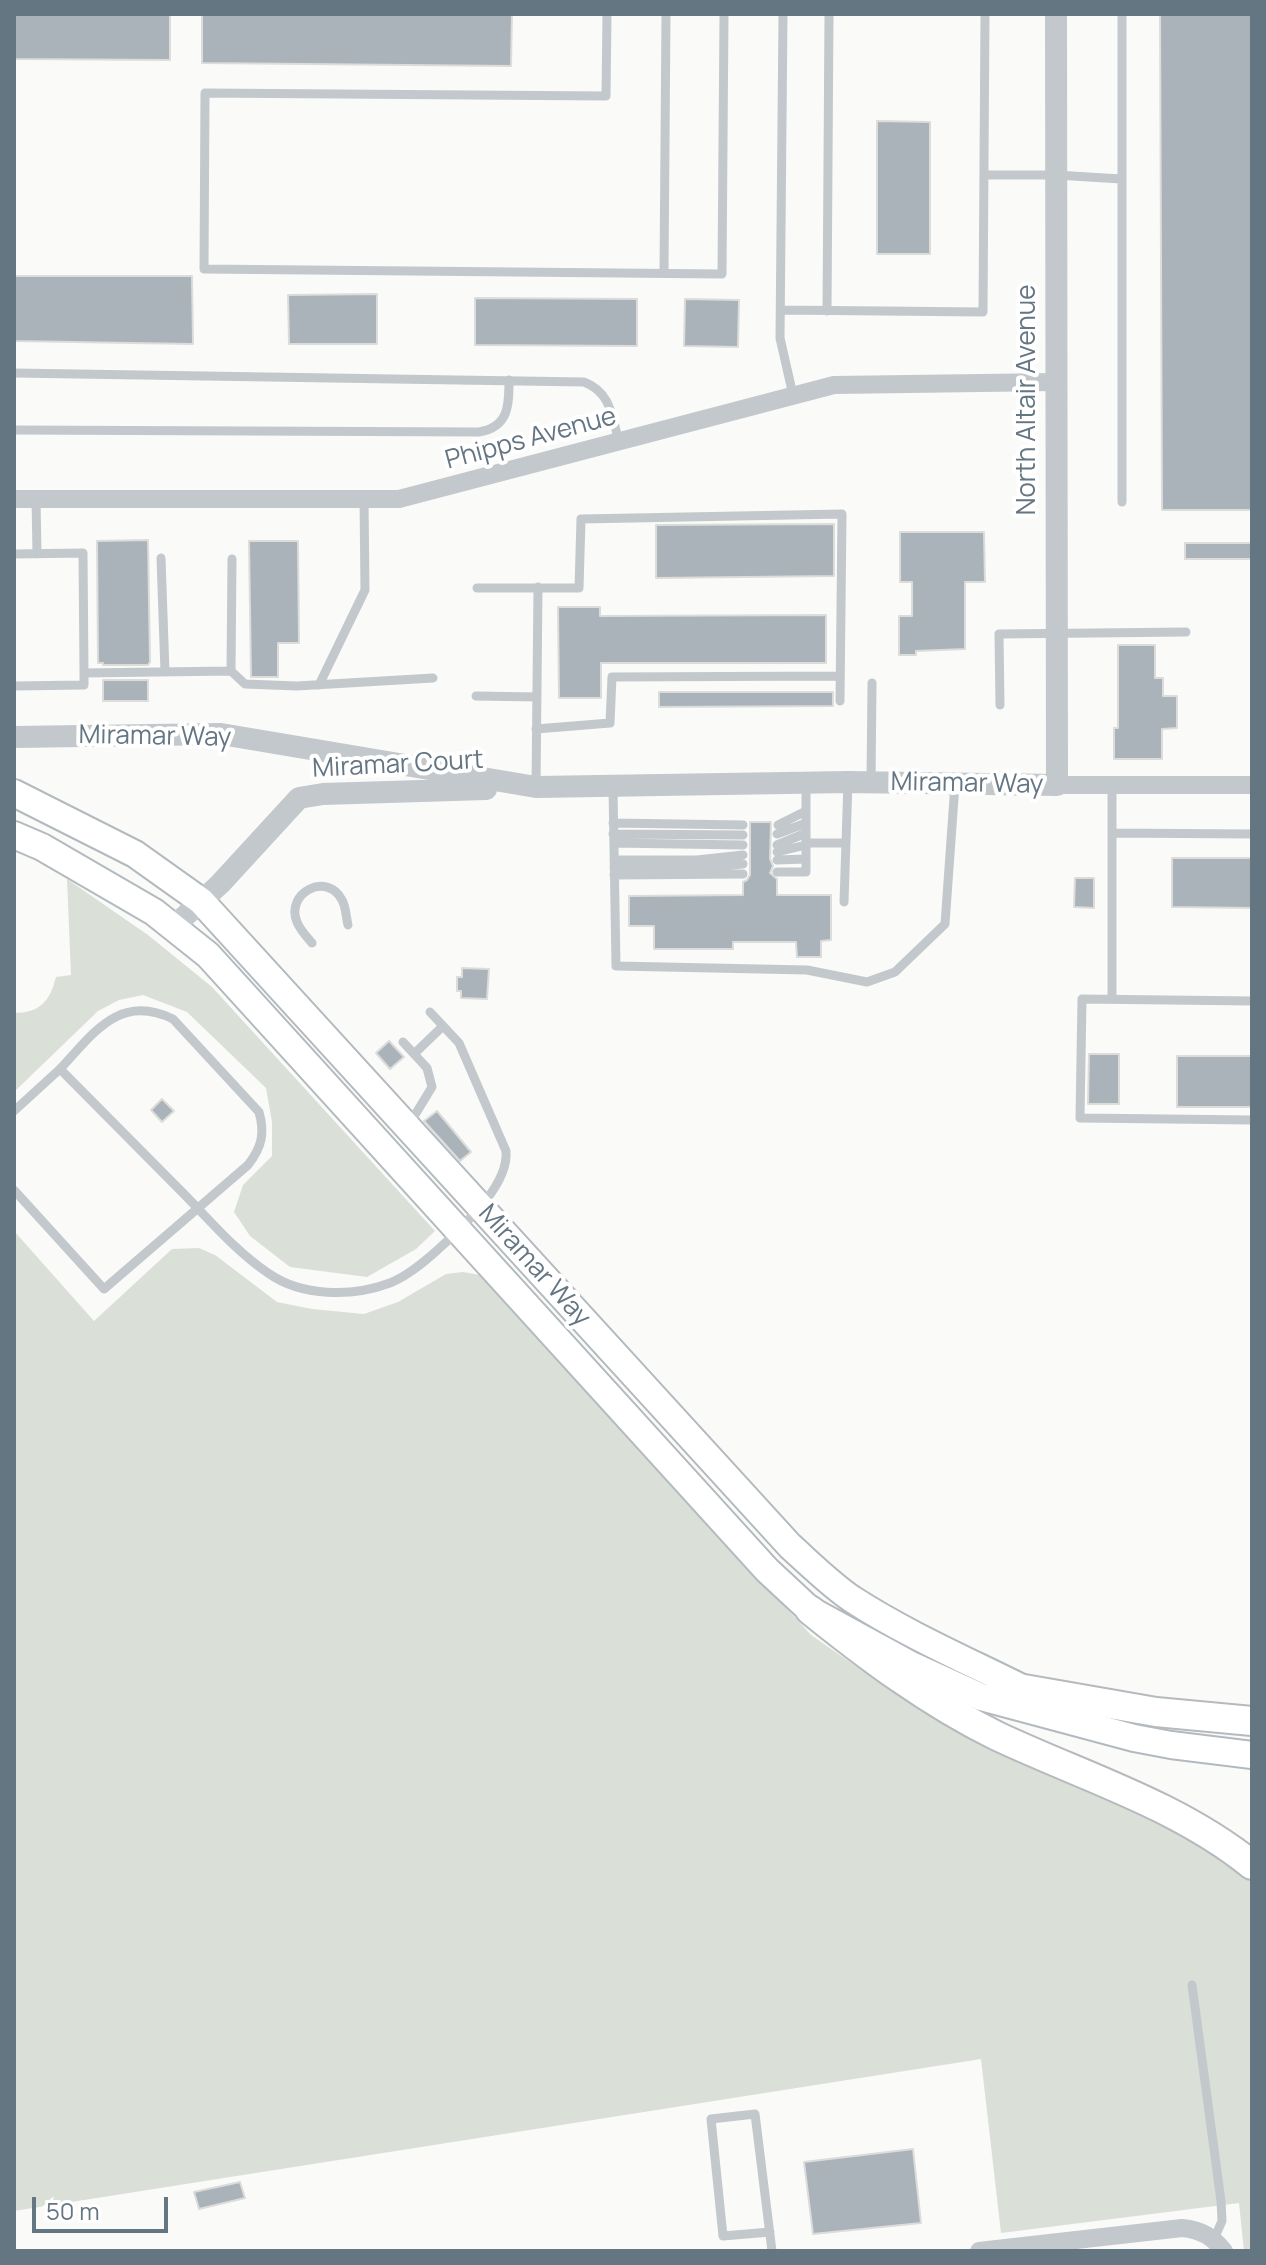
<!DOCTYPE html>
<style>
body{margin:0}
#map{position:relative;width:1266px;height:2265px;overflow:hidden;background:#fafaf8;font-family:Manrope,sans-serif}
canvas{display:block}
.frame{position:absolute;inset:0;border:16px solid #657683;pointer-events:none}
.scale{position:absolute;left:32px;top:2197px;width:136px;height:36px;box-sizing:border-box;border:4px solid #657683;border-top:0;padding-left:10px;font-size:24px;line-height:28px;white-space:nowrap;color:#657683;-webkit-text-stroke:6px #fff;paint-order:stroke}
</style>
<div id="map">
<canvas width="1266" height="2265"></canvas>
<div class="frame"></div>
<div class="scale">50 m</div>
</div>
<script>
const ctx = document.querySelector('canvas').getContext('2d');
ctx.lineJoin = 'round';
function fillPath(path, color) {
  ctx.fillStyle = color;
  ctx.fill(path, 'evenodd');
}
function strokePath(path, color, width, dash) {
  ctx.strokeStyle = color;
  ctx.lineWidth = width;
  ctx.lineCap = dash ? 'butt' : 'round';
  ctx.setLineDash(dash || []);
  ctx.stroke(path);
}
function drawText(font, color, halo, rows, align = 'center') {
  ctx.font = font + ' Manrope,sans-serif';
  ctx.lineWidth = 8;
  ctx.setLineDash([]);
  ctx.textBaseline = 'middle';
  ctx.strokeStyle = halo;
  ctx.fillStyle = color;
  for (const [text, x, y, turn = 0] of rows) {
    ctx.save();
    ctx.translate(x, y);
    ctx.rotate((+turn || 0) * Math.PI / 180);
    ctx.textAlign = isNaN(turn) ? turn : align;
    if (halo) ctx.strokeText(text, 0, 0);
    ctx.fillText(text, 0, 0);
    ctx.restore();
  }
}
const green = new Path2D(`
 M67 879 148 935 212 987 435 1231 416 1249 367 1277 290 1267 250 1236 234 1212 243 1185 272 1156V1122L266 1088 187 1012 143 995 119 1000 98 1011 14 1092V1013C40 1013 50 1001 56 977L71 975Z
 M14 1231 94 1321 172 1249 199 1248 215 1255 277 1302 312 1309 364 1314 398 1302 446 1274 463 1272 486 1276 811 1635 922 1712 1151 1812 1252 1877V2251H1244L1239 2203 1001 2233 981 2059 14 2211Z`);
const building = new Path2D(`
 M14 14H170V60L14 59Z
 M202 14H512L511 66 202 63Z
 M1160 14H1252V510H1162Z
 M877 121 930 122V254H877Z
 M14 276H192L193 344 14 341Z
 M377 294V344H289L288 295Z
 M475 298 637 299V346L475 345Z
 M685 299 739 300 738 347 684 346Z
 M834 524V576L656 578V525Z
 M900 532H984L985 582H965V649L916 651V655H899V616H912V582H900Z
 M148 540 150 662 148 665H103V663H98L97 541Z
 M249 541H298L299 643H278V677H251Z
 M1185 543H1252V559H1185Z
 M558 607H600V616L826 615V663H601V698H559Z
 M1118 645H1155V678H1163V696H1177V728L1162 729V759H1114V728H1118Z
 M103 680H148V701H103Z
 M659 692H833V706L659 707Z
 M750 822H771L770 859 773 866 770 873 777 879V895H831V940L821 941V957H797L796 942H733V949H654V926H629V896L743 895V882L747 880 750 875Z
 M1172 858H1252V908L1172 907Z
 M1075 878H1094V908L1074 907Z
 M462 968 489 969 487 999 461 998V991H457V977H462Z
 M389 1041 404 1057 390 1069 376 1053Z
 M1089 1054H1119V1104H1088Z
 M1177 1056H1252V1107H1177Z
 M162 1099 174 1111 162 1122 151 1110Z
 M437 1111 471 1152 460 1161 424 1121Z
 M913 2149 921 2223 813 2234 804 2162Z
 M240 2182 245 2198 199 2209 194 2192Z`);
const service = new Path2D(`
 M607 14 606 96 205 93 204 269 722 274 724 14
 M783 14 780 338 793 395
 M984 175H1056L1121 179
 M664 273 666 14
 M781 310 983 312 985 14
 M827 311 829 14
 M14 373 584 382C611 392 612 417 619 442
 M14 430 479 432C509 427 509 405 509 380
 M36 499 37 554
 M1122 502V14
 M14 554 83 553 84 673V685L14 686
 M161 558 165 672
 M477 588H579L581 519 842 514 840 701
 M231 671 232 559
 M84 673 231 671 245 684 297 686 433 678
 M319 685 365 590 364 499
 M476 696 537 697
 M1000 705 999 634 1186 632
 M536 729 610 723 612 677 840 676
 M871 783 872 683
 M536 787 538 587
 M613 788 616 966 807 970 867 982 895 972 945 924 955 784
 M613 823 743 825
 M778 825 806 811
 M1112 833V785
 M613 834 743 835
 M777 834 806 823
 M614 843 743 845
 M806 843H846
 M777 845 806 833
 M777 852 806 845
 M614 860H697L743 855
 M777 860 806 859
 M614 867 697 868 743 864
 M777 872H806V783
 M614 875 743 874
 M844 902 848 782
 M312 943C307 937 300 930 297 922 285 893 327 871 342 900 346 907 346 917 348 925
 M1112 999V833L1252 834
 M1252 1001 1082 999 1080 1118 1252 1120
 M403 1042 427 1068 432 1087 410 1123
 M414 1054 443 1026
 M14 1111 60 1069C100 1109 140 1150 180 1190 208 1218 235 1251 268 1273 302 1297 352 1297 390 1283 410 1275 429 1258 444 1244 467 1222 509 1184 506 1151L459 1043 430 1012
 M14 1190 104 1289 248 1165C262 1147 265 1133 259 1112L173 1019C119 993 94 1033 60 1069
 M1192 1985 1221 2201 1222 2221 1214 2239
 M770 2232 723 2236 711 2119 755 2114 772 2251`);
const minor = new Path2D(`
 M14 499H399L834 385 1055 382
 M1057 785H1252
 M979 2251 1182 2228C1201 2230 1212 2236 1224 2251`);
const tertiary = new Path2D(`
 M14 737 221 734 536 787 848 782 1057 785 1056 14
 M173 927 220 884 299 798 323 794 486 789`);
const secondary = new Path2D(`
 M14 793 135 854 201 901 790 1546C810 1564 830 1584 852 1599 906 1634 966 1660 1024 1689L1042 1702
 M14 835 42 847 154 912 208 955 767 1570 810 1610 909 1664 981 1697 1134 1738 1171 1745 1252 1755`);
const primary = new Path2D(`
 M810 1610C868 1657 930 1703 997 1736 1084 1777 1176 1804 1252 1865
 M1024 1689 1156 1712 1252 1721`);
const streetNames = [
 ["North Altair Avenue",1028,400,-90],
 ["Phipps Avenue",531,439,-15],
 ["Miramar Way",155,737,1],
 ["Miramar Court",398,765,-3],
 ["Miramar Way",967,784,1],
 ["Miramar Way",534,1266,48]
];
fillPath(green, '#dadfd7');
fillPath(building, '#aab3b9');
strokePath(building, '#dcdcda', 2);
strokePath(secondary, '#b3babf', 30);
strokePath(primary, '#b5babe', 32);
strokePath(service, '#c3c8cc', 9);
strokePath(minor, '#c3c8cc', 18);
strokePath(tertiary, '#c3c8cc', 22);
strokePath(secondary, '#fff', 26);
strokePath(primary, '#fff', 28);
drawText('26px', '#657683', '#fff', streetNames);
</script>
